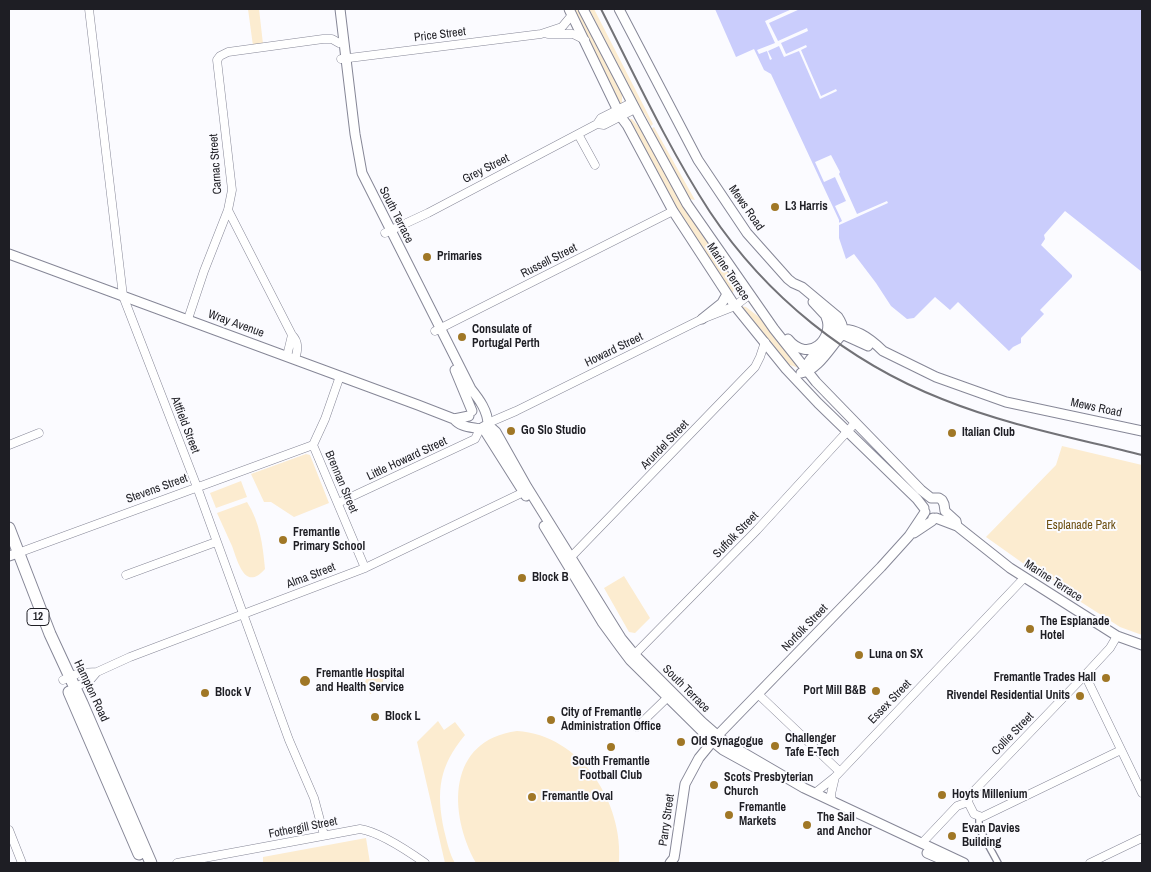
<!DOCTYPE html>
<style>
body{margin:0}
#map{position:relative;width:1151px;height:872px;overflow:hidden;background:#fbfbff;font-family:"Archivo Narrow",sans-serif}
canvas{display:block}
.frame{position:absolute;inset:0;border:10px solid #1e1e24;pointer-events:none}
</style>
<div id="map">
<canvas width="1151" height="872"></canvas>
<div class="frame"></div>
</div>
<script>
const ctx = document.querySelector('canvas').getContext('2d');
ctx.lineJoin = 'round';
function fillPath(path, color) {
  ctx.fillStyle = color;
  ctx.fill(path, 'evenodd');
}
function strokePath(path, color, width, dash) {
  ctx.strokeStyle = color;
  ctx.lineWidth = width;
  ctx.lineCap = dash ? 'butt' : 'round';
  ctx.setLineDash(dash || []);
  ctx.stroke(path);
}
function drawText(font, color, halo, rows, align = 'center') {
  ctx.font = font + ' "Archivo Narrow",sans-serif';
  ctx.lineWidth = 4;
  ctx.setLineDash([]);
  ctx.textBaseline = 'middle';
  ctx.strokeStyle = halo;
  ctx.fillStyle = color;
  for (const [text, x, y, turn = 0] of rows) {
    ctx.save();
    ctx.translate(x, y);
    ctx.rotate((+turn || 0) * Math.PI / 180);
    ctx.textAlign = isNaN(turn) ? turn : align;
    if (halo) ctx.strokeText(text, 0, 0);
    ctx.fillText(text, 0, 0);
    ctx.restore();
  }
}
const green = new Path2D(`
 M248 9H259L263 44 253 46Z
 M570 9H579L622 92V104H619Z
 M589 9H594L653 124 651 126 644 113H643Z
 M630 119H632L644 133 680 199 732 278 734 286 733 293H732L677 212 628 120Z
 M654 127 695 200 690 199 649 130Z
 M740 306 746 307 759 317 799 368 787 364Z
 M1062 446 1142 465V635L1120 627 1059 588 1057 582 1053 580 1048 581 986 537 1056 465Z
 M306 454 310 455 329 503 294 517 271 502H264L251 474Z
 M241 481 247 497 216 508 210 493Z
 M247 502C260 522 263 546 265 569 245 592 238 562 232 546 227 535 222 524 217 513Z
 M624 576 650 618 635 633 629 632 604 588Z
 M378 668 383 677V687L370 694 365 682 369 673Z
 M438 721 444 730 455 722 465 735C439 766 436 791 444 830 447 841 449 853 455 863H445L417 742Z
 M517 731C581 735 624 803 619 863H476C448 813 447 740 517 731Z
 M366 838 370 863H263V857Z`);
const water = new Path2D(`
 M715 9H1142V272L1065 211 1044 235 1045 239 1041 245 1072 275V277L1040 310 1044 314 1021 338V343L1013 347 1009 351 958 302 950 310 935 297 914 318 907 319 891 306 876 283 854 254 846 259 839 238V220L771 74 764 70 754 49 736 57Z`);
const pier = new Path2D(`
 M792 9H800L769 23 778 41 807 28 808 31 781 43 786 54 806 45 807 47 801 50 821 96 836 89 837 91 820 99 799 51 784 57 779 46 768 51 772 59 770 60 767 51 759 54 757 50 775 43 765 21Z
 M831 155 840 172 839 174 857 214 887 201 888 203 837 226V224L842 221 835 206 846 201 835 177 824 182 815 162Z`);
const pedestrian = new Path2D(`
 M979 817V828L998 863`);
const minor = new Path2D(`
 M89 9 123 296 197 487 289 740 314 798 324 835
 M548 34H573L585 40
 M341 59 541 34 562 27 572 15
 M597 124 604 125 635 109
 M578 134 595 165
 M228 210 292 335C299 342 298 350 295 359
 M385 233 428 213 597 124 601 118 631 103
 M188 319 204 271 228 210 232 190 217 60 220 56 228 52 323 39H332L339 43
 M435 331 673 211
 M287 356 292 335
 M340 376 325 419 313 445 365 568
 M488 423 516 411 702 319 735 306 749 295
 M9 445 39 433
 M338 503 475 439 480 429
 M18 553 313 445
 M571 557 755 367 760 357 765 342
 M126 575 216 542
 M631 658 757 530 855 423
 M1085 675 1142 793
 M63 680 79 673 97 672 130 657 365 568 528 490
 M72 689 91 679 97 672
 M758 694 839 771
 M637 727 671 694
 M815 793 835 777 1024 578
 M832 801 831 794 835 777
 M968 802 974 814 982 817 1121 750
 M9 830 22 863
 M922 843 957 806 968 802 970 795 1085 675 1110 648 1117 636
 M177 863 360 829C380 832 408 851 425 863
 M1090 863 1142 838`);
const tertiary = new Path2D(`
 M340 9 355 134 362 173 471 389C479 399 488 411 488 425
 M569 9 621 117 627 125 673 211 735 306 786 369 818 403 917 499 924 508
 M583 9 640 118 687 204 774 329 816 382 921 490 931 498H939L942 500 944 504 945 511 956 521 957 526
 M619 9 698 160 747 233 788 279 793 283 802 287 838 317C842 323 845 331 840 337 830 348 817 371 801 373
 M9 254 418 405 454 419C460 427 471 427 480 429L487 425
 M813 302 840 331 846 336 868 346
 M702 319 722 303 727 294
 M788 339C809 365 835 337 826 317
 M455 370 472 411
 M804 372C806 363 812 357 819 350 823 344 828 336 835 332 851 323 872 340 883 351L936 377 1006 402 1142 431
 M454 419 469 416
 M488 425 496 432 527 487 621 638 635 655 702 722 725 742 804 788 964 863
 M483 428 526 496
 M936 518 957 526 1010 568 1117 636 1142 645
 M544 526 602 622 621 648 630 660 712 741 723 750 772 777
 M914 533 932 521 933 518
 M9 556 18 553
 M927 853 950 863
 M670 863 674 858 675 852 685 784 699 758 717 736 881 567 909 536 925 512`);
const primary = new Path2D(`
 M9 528 50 634 82 703 151 863
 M69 692 139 854`);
const rail = new Path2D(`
 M601 9C635 76 669 149 710 212 766 296 848 362 942 399 1006 425 1075 438 1142 455`);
const markers = [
 [775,207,5,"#a07726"],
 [427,257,5,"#a07726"],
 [462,337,5,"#a07726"],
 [511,431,5,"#a07726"],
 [952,433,5,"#a07726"],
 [283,540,5,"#a07726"],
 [522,578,5,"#a07726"],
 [1030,629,5,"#a07726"],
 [859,655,5,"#a07726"],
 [1106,678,5,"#a07726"],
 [305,681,6,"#a07726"],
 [876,691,5,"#a07726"],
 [205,693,5,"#a07726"],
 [1080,696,5,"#a07726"],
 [375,717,5,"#a07726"],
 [551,720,5,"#a07726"],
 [681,742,5,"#a07726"],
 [775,746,5,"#a07726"],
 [611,747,5,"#a07726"],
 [714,785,5,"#a07726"],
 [942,795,5,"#a07726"],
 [532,797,5,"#a07726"],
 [729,815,5,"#a07726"],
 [807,825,5,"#a07726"],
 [952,836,5,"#a07726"]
];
const shields = [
 [38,617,22]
];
const shieldNames = [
 ["12",38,617]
];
const streetNames = [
 ["Price Street",440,35,-7],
 ["Carnac Street",216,164,-94],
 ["Grey Street",486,169,-27],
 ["Mews Road",746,208,55],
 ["South Terrace",396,215,63],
 ["Russell Street",549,261,-27],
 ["Marine Terrace",728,272,56],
 ["Wray Avenue",236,324,20],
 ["Howard Street",614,350,-26],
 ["Mews Road",1096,408,12],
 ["Attfield Street",185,425,69],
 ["Arundel Street",665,445,-46],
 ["Little Howard Street",407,459,-25],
 ["Brennan Street",341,482,67],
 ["Stevens Street",157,489,-20],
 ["Suffolk Street",736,535,-46],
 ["Alma Street",311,576,-21],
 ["Marine Terrace",1053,581,33],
 ["Norfolk Street",805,628,-46],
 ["South Terrace",686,689,45],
 ["Hampton Road",91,691,65],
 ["Essex Street",890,702,-46],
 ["Collie Street",1013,734,-46],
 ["Parry Street",667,820,-82],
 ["Fothergill Street",303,828,-11]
];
const poiNames = [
 ["L3 Harris",785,207],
 ["Primaries",437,257],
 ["Consulate of",472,330],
 ["Portugal Perth",472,344],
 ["Go Slo Studio",521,431],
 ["Italian Club",962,433],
 ["Fremantle",293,533],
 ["Primary School",293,547],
 ["Block B",532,578],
 ["The Esplanade",1040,622],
 ["Hotel",1040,636],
 ["Luna on SX",869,655],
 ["Fremantle Hospital",316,674],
 ["and Health Service",316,688],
 ["Fremantle Trades Hall",1096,678,"right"],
 ["Port Mill B&B",866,691,"right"],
 ["Block V",215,693],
 ["Rivendel Residential Units",1070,696,"right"],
 ["City of Fremantle",561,713],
 ["Administration Office",561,727],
 ["Block L",385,717],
 ["Challenger",785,739],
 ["Tafe E-Tech",785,753],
 ["Old Synagogue",691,742],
 ["South Fremantle",611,762,"center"],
 ["Football Club",611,776,"center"],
 ["Scots Presbyterian",724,778],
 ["Church",724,792],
 ["Hoyts Millenium",952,795],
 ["Fremantle Oval",542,797],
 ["Fremantle",739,808],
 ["Markets",739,822],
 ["The Sail",817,818],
 ["and Anchor",817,832],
 ["Evan Davies",962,829],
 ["Building",962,843]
];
const parkNames = [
 ["Esplanade Park",1081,526]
];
fillPath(green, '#fcecd0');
fillPath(water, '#cacdfc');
fillPath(pier, '#fbfbff');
strokePath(pedestrian, '#868797', 8);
strokePath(minor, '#868797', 9);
strokePath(tertiary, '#868797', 11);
strokePath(primary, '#868797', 13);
strokePath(pedestrian, '#fff', 5.5);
strokePath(minor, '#fff', 8);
strokePath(tertiary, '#fff', 9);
strokePath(primary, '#fff', 11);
strokePath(rail, '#727277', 2);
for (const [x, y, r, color] of markers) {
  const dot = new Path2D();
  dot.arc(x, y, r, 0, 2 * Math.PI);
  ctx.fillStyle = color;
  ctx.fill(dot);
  strokePath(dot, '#fbfbff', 2);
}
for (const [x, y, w] of shields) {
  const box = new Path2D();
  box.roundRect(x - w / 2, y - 8.5, w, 17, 4);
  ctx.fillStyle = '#fbfbff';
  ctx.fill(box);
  strokePath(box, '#1e1e24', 1);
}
drawText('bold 11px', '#1e1e24', null, shieldNames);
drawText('12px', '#1e1e24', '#fbfbff', streetNames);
drawText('bold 12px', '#1e1e24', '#fbfbff', poiNames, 'left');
drawText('12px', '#6b4d0f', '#fbfbff', parkNames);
</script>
